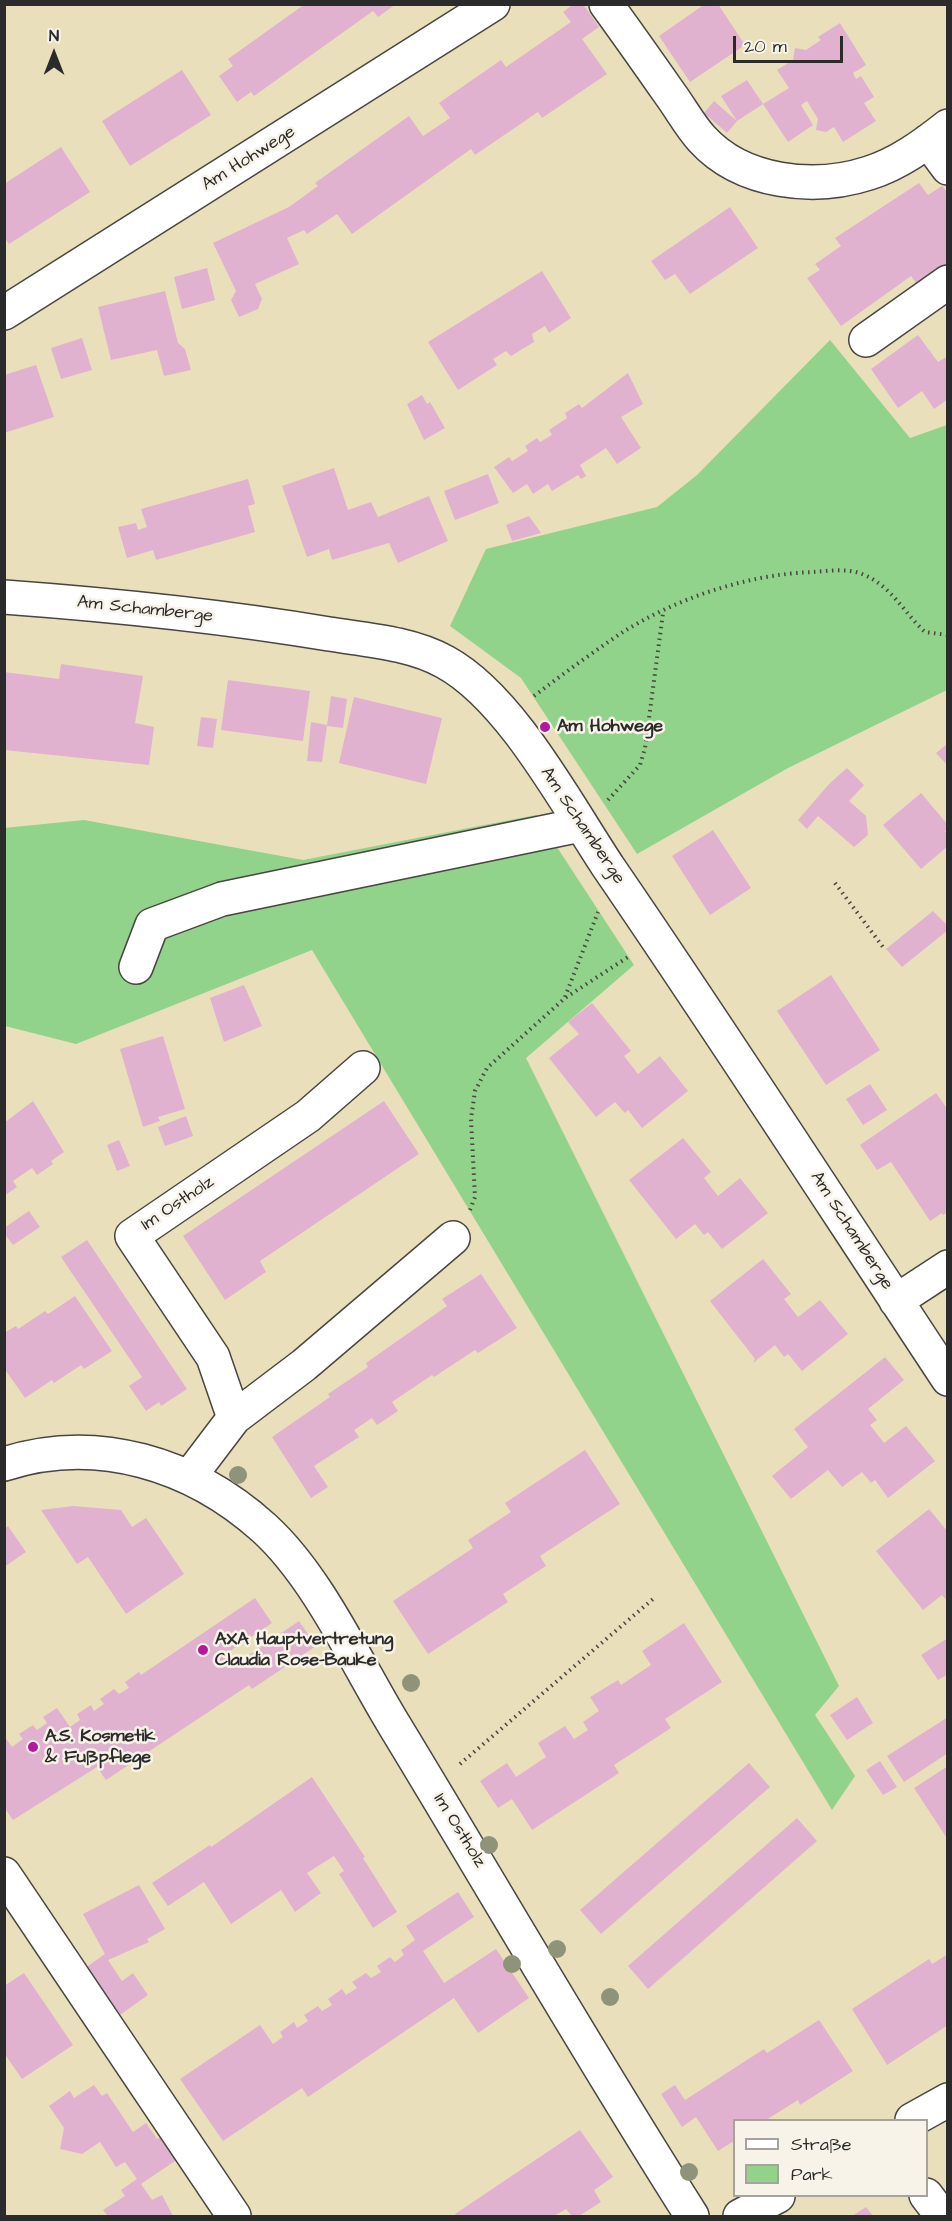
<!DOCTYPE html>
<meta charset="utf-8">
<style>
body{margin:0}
#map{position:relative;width:952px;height:2221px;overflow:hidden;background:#eadfbb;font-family:"Architects Daughter",sans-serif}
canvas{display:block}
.frame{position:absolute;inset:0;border:6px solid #2b2b2b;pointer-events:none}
.legend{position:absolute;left:733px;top:2119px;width:195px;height:78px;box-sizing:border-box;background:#f7f3e8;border:2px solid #a5a39c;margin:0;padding:8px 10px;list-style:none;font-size:18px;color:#2b2b2b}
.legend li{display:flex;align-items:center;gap:12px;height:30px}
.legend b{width:30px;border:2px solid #a5a39c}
.north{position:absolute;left:24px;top:24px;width:60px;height:60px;-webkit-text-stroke:4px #f7f3e8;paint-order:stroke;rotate:0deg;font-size:16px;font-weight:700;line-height:24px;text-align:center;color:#2b2b2b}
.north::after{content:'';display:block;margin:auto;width:21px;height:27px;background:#2b2b2b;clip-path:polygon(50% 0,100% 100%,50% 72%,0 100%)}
.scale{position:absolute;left:733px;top:36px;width:110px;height:27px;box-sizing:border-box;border:3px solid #2b2b2b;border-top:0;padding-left:8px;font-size:18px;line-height:21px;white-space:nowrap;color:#2b2b2b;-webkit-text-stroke:4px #f7f3e8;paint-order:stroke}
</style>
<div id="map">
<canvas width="952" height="2221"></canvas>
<div class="frame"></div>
<ul class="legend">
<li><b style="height:8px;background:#fff"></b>Straße</li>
<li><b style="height:16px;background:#91d38b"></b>Park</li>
</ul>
<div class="north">N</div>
<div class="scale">20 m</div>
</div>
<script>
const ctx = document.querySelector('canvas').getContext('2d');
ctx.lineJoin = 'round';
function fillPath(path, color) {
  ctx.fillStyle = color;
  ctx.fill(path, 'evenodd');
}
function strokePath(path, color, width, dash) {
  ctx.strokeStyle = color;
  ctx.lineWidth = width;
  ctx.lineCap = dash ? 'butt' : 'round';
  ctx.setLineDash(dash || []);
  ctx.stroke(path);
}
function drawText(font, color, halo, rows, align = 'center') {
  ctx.font = font + ' "Architects Daughter",sans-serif';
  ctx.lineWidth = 5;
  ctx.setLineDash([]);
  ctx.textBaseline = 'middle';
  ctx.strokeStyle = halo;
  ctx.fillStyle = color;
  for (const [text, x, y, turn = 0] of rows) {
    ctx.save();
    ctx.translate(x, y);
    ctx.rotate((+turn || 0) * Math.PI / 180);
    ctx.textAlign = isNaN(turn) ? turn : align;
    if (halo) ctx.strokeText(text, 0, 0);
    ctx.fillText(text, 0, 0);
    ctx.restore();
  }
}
const green = new Path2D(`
 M830 340 910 438 947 425V690L788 768 637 854 521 678 450 626 486 549 657 507 697 475Z
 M536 815 634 965 526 1058 839 1686 815 1715 855 1776 832 1810 312 950 76 1044 5 1026 4 828 84 820 303 860Z`);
const building = new Path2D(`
 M305 4H396L378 17 373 11 254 96 251 92 237 102 219 76 233 66 228 59Z
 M574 4H583L599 27 582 39 607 74 542 118 538 112 475 155 471 149 352 234 337 214 307 234 304 230 287 238 299 264 255 284 262 299 258 309 239 317 231 300 236 291 213 243 289 207 318 186 315 183 409 116 423 136 450 118 439 103 501 60 506 67 571 22 563 12Z
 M705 4H718L745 45 690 82 659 36Z
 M840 23 866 65 853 73 856 79 861 76 874 97 864 103 876 121 843 142 834 127 826 132 816 130 818 119 807 101 801 105 813 125 788 142 763 104 789 88 777 70 793 60 795 48 806 50 821 40 818 37Z
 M182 70 211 115 130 166 102 121Z
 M747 80 763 104 737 121 727 133 704 113 714 101 737 121 721 96Z
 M61 147 90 192 9 244 4 237V184Z
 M919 183 928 195 942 186 948 193V277L924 294 911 276 841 326 807 278 820 270 815 264 841 246 835 238Z
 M730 207 758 248 690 294 675 274 665 280 651 261Z
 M207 268 215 300 182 309 174 277Z
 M542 271 571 318 549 333 545 326 532 334 534 342 511 356 506 351 493 359 497 365 458 390 428 342Z
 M165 291 178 343 185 349 191 370 164 376 157 350 111 360 98 307Z
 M918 335 938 362 948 356V399L934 409 922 391 898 408 871 369Z
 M82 338 92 370 61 379 51 348Z
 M36 365 54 417 4 433V375Z
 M628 373 643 404 621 417 641 448 617 464 606 448 580 465 586 476 581 479 578 475 552 491 548 484 533 494 527 484 513 493 494 467 509 457 512 461 528 451 525 446 537 438 540 442 552 435 549 430 567 418 565 413 579 404 582 408Z
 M422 395 427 404 430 402 445 428 424 440 407 404Z
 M334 468 348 510 371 502 378 517 429 496 448 541 398 563 389 543 332 560 329 549 307 557 282 486Z
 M488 474 499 503 455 520 444 491Z
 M248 479 255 504 248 506 255 532 156 560 153 550 127 558 118 527 136 523 138 530 147 527 141 509Z
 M529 516 541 533 512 541 506 525Z
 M61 664 143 676 135 723 154 727 149 765 4 750V672L59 679Z
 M228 680 310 691 303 741 221 730Z
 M331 696 347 699 343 728 327 726 322 762 307 761 311 722 327 725Z
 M354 697 442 718 426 784 339 763Z
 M201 717 217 719 213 748 197 746Z
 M948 743V766L936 753Z
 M847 768 864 785 849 801 866 816 868 835 854 847 818 816 807 829 798 820 829 784Z
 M921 793 948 825 945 832 948 834V846L921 869 883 825Z
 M713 830 751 888 710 915 672 856Z
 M933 911 948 926V930L902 967 886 949Z
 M831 975 880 1050 826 1085 777 1011Z
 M244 985 262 1026 224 1042 210 998Z
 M592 1003 631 1051 624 1056 638 1074 660 1056 688 1091 642 1128 628 1110 625 1113 615 1102 596 1117 549 1058 579 1034 568 1022Z
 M163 1036 185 1109 158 1117 160 1121 143 1127 120 1049Z
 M870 1084 887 1110 863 1125 846 1099Z
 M936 1093 948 1110V1212L943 1215 942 1213 930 1221 891 1162 877 1170 860 1145Z
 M33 1101 64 1152 51 1161 53 1164 37 1175 32 1168 13 1181 17 1187 4 1196V1123Z
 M384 1101 419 1154 260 1261 266 1272 225 1300 183 1236Z
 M186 1116 193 1136 165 1146 158 1127Z
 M683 1138 711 1172 704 1178 718 1196 740 1178 768 1213 722 1249 708 1232 704 1235 695 1224 676 1239 629 1180Z
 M119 1140 130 1166 117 1171 107 1145Z
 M29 1211 40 1227 13 1245 4 1233V1228Z
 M87 1240 187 1389 161 1406 159 1402 146 1411 129 1386 142 1377 61 1257Z
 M763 1259 791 1294 784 1299 798 1317 820 1300 848 1334 802 1371 788 1354 784 1357 775 1345 753 1363 755 1359 710 1301Z
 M481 1274 517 1328 478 1353 475 1350 434 1377 432 1375 392 1402 398 1411 377 1425 372 1418 354 1430 359 1437 314 1466 328 1487 311 1498 272 1437 330 1397 328 1394 368 1367 366 1363 447 1306 442 1299Z
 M75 1296 112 1351 84 1369 81 1365 54 1383 52 1380 25 1398 4 1368V1333L16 1326 18 1329 45 1311 48 1314Z
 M885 1357 904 1380 868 1409 877 1420 870 1425 884 1443 906 1426 935 1461 888 1498 875 1480 871 1483 862 1472 842 1487 828 1470 791 1499 772 1476 808 1447 794 1429Z
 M585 1450 620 1504 540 1556 546 1566 503 1594 508 1602 428 1654 393 1601 473 1548 468 1540 511 1512 505 1503Z
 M73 1506 121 1510 132 1527 146 1518 184 1574 126 1614 88 1557 77 1564 41 1510Z
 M929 1509 948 1532V1602L942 1595 923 1610 876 1551Z
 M8 1526 26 1552 4 1567V1529Z
 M255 1598 272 1623 227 1653 236 1664 299 1621 316 1646 252 1689 249 1685 106 1780 97 1767 13 1820 4 1807V1736L12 1747 23 1739 19 1734 33 1725 37 1730 47 1723 43 1717 57 1708 70 1727 80 1720 77 1714 91 1705 94 1711 104 1704 100 1699 114 1689 119 1694 129 1688 125 1682 139 1672 141 1675Z
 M684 1623 722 1682 665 1719 671 1728 614 1765 619 1773 532 1830 512 1799 498 1808 480 1781 507 1763 516 1777 546 1757 538 1743 565 1726 574 1739 588 1730 583 1722 599 1711 590 1697 618 1680 621 1685 651 1665 642 1651Z
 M948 1638V1674L938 1680 921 1655Z
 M857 1697 873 1723 847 1740 830 1715Z
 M948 1717V1753L904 1782 887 1756Z
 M880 1761 897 1787 883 1795 866 1770Z
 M749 1763 770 1787 601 1934 580 1910Z
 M948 1766V1840L914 1788Z
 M312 1777 365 1857 363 1858 397 1912 373 1928 339 1874 344 1871 334 1856 307 1873 321 1893 295 1912 281 1890 231 1924 204 1882 168 1906 152 1883 210 1845 211 1847Z
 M797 1818 817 1841 648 1989 628 1966Z
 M139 1885 165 1929 147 1939 149 1942 108 1960 122 1981 133 1973 148 1995 117 2017 85 1968 105 1954 83 1914Z
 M458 1892 474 1917 423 1951 444 1983 496 1949 529 1998 478 2033 454 1998 308 2097 302 2088 223 2141 180 2079 260 2025 273 2044 283 2037 280 2032 294 2022 297 2028 308 2021 304 2015 318 2006 322 2011 332 2005 328 1999 342 1989 346 1995 357 1988 352 1982 366 1973 371 1978 381 1972 377 1966 390 1957 395 1962 404 1955 401 1950 415 1940 406 1926Z
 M948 1954V2025L887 2065 852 2009 929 1959 932 1964Z
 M24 1973 73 2045 22 2079 4 2053V1986Z
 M819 2020 853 2071 800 2105 798 2100 766 2120H734V2141L718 2151 696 2117 682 2127 661 2094 675 2085 685 2100 764 2049 767 2053Z
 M94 2085 102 2096 107 2093 133 2132 146 2123 157 2139 165 2134 181 2157 141 2184 152 2200 162 2195 173 2216H108L103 2210 125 2196 121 2190 137 2179 125 2162 116 2167 100 2142 82 2154 60 2149 64 2128 49 2106 70 2091 74 2098Z
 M580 2130 613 2177 594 2190 601 2202 579 2216H572L566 2209 554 2216H456L455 2214Z
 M866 2207 873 2216H852Z`);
const path = new Path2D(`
 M534 696C563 674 593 652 623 632 677 598 749 574 813 572 828 571 847 568 862 574 891 585 904 613 925 632L948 635
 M608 800 640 765 645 748 663 613
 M835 883 883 947
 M565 997 598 912
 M470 1210 475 1197 471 1119 475 1091 487 1068 565 998 628 957
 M460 1764 653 1599`);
const minor = new Path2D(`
 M606 4C628 34 649 64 670 94 681 109 690 126 702 139 742 183 814 191 869 173 898 164 924 145 948 126
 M928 141 948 168
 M4 313 493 4
 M866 340 948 282
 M4 597C113 605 221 616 329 634 367 640 411 643 445 662 511 698 567 805 609 868 725 1037 835 1208 948 1379
 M136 967 152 925 222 899 580 825
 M896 1301 948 1267
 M234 1418 213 1357 132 1236 308 1116 363 1068
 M4 1464C97 1434 193 1464 264 1528 319 1578 357 1665 396 1728 495 1891 590 2056 692 2216
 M190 1476 234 1418 304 1365 453 1238
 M4 1874 234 2216
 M912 2120 948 2100
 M926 2195 942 2216
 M740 2216 778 2196`);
const trees = [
 [238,1475],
 [411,1683],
 [489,1845],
 [557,1949],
 [512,1964],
 [610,1997],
 [689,2172]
];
const markers = [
 [545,727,6,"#b5179e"],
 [203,1650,6,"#b5179e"],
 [33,1747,6,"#b5179e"]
];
const streetNames = [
 ["Am Hohwege",249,159,-32],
 ["Am Schamberge",145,610,6],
 ["Am Schamberge",582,826,56],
 ["Im Ostholz",178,1204,-34],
 ["Am Schamberge",851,1231,57],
 ["Im Ostholz",459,1831,58]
];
const poiNames = [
 ["Am Hohwege",557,727],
 ["AXA Hauptvertretung",215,1640],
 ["Claudia Rose-Bauke",215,1661],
 ["A.S. Kosmetik",45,1737],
 ["& Fußpflege",45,1758]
];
fillPath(green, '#91d38b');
fillPath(building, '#e1b2d0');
strokePath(minor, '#484641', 36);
strokePath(path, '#484641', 4, [1.5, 4.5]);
strokePath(minor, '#fff', 33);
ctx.fillStyle = '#8f9379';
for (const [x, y] of trees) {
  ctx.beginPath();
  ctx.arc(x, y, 9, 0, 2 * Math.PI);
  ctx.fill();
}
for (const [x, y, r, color] of markers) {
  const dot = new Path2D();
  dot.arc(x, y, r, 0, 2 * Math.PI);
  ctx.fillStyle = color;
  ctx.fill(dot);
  strokePath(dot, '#f7f3e8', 2);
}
drawText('18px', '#2b2b2b', '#f7f3e8', streetNames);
drawText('bold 18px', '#2b2b2b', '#f7f3e8', poiNames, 'left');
</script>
